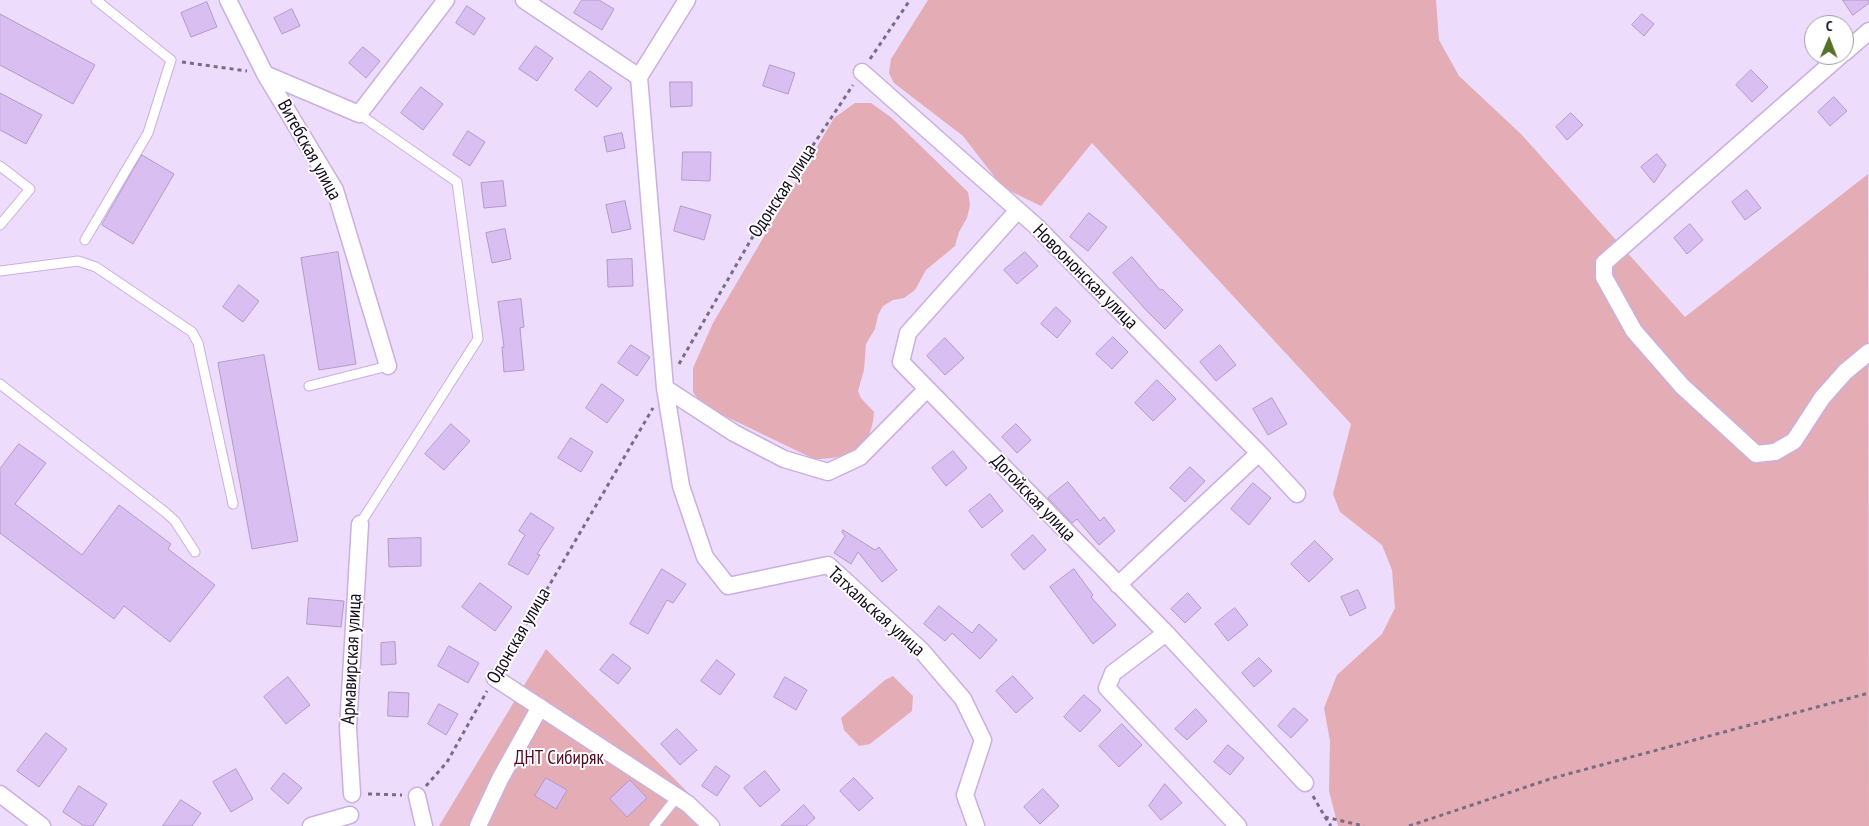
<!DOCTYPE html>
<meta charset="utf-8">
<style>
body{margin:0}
#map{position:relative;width:1869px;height:826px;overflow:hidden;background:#eddcfb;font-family:"PT Sans Narrow",sans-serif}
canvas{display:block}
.north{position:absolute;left:1804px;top:15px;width:50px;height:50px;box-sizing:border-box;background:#fff;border:1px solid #a19da4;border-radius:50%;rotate:1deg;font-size:14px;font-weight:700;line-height:20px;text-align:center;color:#140b1c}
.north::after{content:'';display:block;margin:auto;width:18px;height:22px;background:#537127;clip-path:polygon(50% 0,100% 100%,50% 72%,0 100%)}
</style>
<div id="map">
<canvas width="1869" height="826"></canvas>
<div class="north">С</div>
</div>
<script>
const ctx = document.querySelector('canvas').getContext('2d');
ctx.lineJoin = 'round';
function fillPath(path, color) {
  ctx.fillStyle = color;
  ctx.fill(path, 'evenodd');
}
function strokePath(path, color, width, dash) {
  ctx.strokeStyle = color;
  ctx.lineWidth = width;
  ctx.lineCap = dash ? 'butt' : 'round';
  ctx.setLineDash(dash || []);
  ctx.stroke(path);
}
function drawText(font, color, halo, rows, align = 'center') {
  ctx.font = font + ' "PT Sans Narrow",sans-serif';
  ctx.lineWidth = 4;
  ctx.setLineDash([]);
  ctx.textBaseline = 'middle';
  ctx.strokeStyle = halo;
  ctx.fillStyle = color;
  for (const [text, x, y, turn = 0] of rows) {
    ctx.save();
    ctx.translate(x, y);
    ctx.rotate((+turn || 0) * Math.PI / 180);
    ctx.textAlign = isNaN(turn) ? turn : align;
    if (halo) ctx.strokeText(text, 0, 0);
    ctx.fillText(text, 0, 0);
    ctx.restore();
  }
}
const green = new Path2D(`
 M928 0H1436L1439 40 1459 76 1521 134 1685 317 1868 174 1869 826H1338L1329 791 1330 741 1324 708 1337 675 1382 634 1395 608 1392 570 1382 545 1340 512 1333 494 1351 424 1092 143 1041 206 1012 192 997 180 963 136 894 83 889 73 891 59Z
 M855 103H871L892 118 968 192 970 205 967 218 959 232 955 246 926 270 915 290 904 298 893 300 883 306 878 315 875 329 866 344 864 370 858 391 861 398 874 412C872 450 848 459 814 459L702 405 693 392V368L713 323 834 118Z
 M546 649 721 826H439Z
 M893 676 913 696 912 711 870 744 859 746 844 730 841 718 885 680Z`);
const building = new Path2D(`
 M582 0H599L614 9 602 30 574 13Z
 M1843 0H1869V3L1853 15Z
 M207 2 217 27 191 37 181 13Z
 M467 6 485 18 474 35 456 23Z
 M292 9 300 26 282 34 274 18Z
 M0 14 95 65 73 104 0 65Z
 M1642 14 1654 24 1644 36 1632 25Z
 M536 46 553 58 537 81 519 69Z
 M363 47 380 61 366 78 349 63Z
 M770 65 795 73 788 94 763 86Z
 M1751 70 1768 87 1752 102 1736 85Z
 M590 71 612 88 597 107 575 90Z
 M670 82H692V106L671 107Z
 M421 87 443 104 423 130 401 113Z
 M0 93 42 115 26 144 0 130Z
 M1834 97 1847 111 1830 126 1818 112Z
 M1571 113 1583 125 1567 140 1556 127Z
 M468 131 485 142 470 166 453 155Z
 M622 133 625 148 607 152 604 137Z
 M683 152H711L710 181 682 180Z
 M1657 154 1666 165 1654 183 1641 167Z
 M142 155 174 174 133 244 102 225Z
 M503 181 506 206 484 208 481 183Z
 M1747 190 1761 208 1745 220 1732 202Z
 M625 201 631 229 612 233 606 205Z
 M681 206 711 215 704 240 674 231Z
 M1089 213 1107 227 1088 251 1070 237Z
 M1690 224 1703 240 1687 254 1674 238Z
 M505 229 511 259 492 263 486 233Z
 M338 252 356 364 319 370 301 258Z
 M1025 252 1038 266 1017 284 1004 270Z
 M1132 257 1160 290 1162 289 1183 310 1165 329 1146 310 1113 273Z
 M632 259 633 286 608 287 607 260Z
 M239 285 259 301 243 322 223 307Z
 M521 299 524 327 520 328 524 370 504 372 502 347H504L498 302Z
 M1056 307 1071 321 1057 338 1041 324Z
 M1113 337 1128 352 1112 369 1096 354Z
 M945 338 964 358 945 375 927 356Z
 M631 345 650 357 637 376 618 363Z
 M1220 345 1236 365 1216 381 1200 362Z
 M264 355 298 541 252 549 218 363Z
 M1157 380 1176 399 1153 421 1135 403Z
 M602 384 624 400 607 423 586 408Z
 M1272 398 1287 424 1268 435 1253 409Z
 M451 424 470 441 444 470 425 454Z
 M1016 424 1031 440 1017 453 1002 437Z
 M571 438 593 452 581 472 558 458Z
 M19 444 46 463 15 504 82 555 119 505 171 544 168 549 215 585 170 642 124 606 114 619 0 533V469Z
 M953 451 967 468 946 486 932 468Z
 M1190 467 1205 481 1185 502 1170 488Z
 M1068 482 1100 521 1104 517 1115 531 1099 545 1077 519 1072 523 1048 498Z
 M1253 483 1271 498 1249 525 1231 509Z
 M990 494 1003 511 982 528 969 511Z
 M531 513 554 528 537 554 540 555 528 575 508 564 525 535 519 531Z
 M843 530 875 550 879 547 897 570 882 582 858 552 851 564 834 553 845 536 842 532Z
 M1033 535 1046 550 1024 570 1011 555Z
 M421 538V566L389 567 388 539Z
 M1315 541 1333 559 1309 582 1291 564Z
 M662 569 686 584 673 603 667 600 648 634 630 624Z
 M1074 569 1093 595 1091 597 1116 625 1093 644 1050 587Z
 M480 583 512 607 495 631 462 607Z
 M1358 590 1366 608 1350 616 1341 597Z
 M1188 593 1201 608 1185 623 1171 609Z
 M309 598 344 601 341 627 307 624Z
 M939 606 972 633 979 624 997 640 980 659 952 633 945 641 924 624Z
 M1235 608 1248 625 1228 641 1215 624Z
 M395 642 396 664 381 665V643Z
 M449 646 479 663 468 683 438 666Z
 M613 654 631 668 618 684 600 670Z
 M1259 658 1272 671 1254 687 1242 673Z
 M717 660 735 674 720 695 701 681Z
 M1013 676 1033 698 1016 713 996 691Z
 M288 677 310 705 286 724 264 697Z
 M785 677 807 690 796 710 774 697Z
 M389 692 409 693 408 717 388 716Z
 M1084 695 1101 710 1080 732 1064 717Z
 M439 704 458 714 446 735 428 724Z
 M1294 708 1308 720 1291 738 1278 726Z
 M1196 709 1207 721 1187 740 1175 729Z
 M1122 724 1142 745 1119 767 1099 746Z
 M677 729 697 750 680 765 661 744Z
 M46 733 67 749 39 787 17 771Z
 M1228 745 1244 758 1230 775 1214 762Z
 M716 766 730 776 717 796 702 786Z
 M236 769 253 799 231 812 213 782Z
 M765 771 780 790 760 807 744 788Z
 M284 773 302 788 288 804 271 789Z
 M546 778 567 790 556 809 535 796Z
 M854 778 873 798 859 811 840 791Z
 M630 780 647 798 627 817 610 799Z
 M1165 784 1182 803 1161 820 1149 806Z
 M79 786 107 804 93 826H84L63 812Z
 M1043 789 1059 806 1040 824 1024 807Z
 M181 800 201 813 192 826H163Z
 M804 805 815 818 806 826H781Z`);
const path = new Path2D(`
 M870 59 910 0
 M182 62 247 71
 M679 364 756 231 853 85
 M502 666 653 408
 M426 786 447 762 487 691
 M368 794 402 795
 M1313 796 1325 817 1364 826
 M1325 817 1331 826
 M1409 826 1553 778 1869 693`);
const lane = new Path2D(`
 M359 114 457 182 478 339 360 524
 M0 166 30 189 0 225
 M85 240 148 133 171 60 96 0
 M0 271 78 261 96 267 192 332 198 343 233 504
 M0 384 165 512 175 521 195 552
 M309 386 388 366
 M654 826 677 797`);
const street = new Path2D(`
 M228 0 265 74 335 190 388 366
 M524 0 639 77 665 388 681 486 705 557 728 586 828 565 921 650 963 699 983 740 965 795 976 826
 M1844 53 1869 31
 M1841 55 1604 263V277L1634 331 1682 386 1756 454 1775 452 1794 441 1822 398 1845 372 1869 352
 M862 72 1037 227 1259 453 1297 494
 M265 74 359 114 446 0
 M639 77 687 0
 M1018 210 908 333 901 362 1166 633 1305 783
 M665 388 734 433 784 459 828 472 860 457 927 389
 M1118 585 1259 453
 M1166 633 1113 673 1107 688 1238 826
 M495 678 688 804 711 826
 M0 794 42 826
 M352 794 348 728 360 524
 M417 796 424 826
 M311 826 350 815
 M478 826 500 779 540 707`);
const streetNames = [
 ["Витебская улица",309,150,61],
 ["Одонская улица",783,191,-57],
 ["Новоононская улица",1085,277,45],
 ["Догойская улица",1033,498,46],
 ["Татхальская улица",876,612,42],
 ["Одонская улица",519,636,-60],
 ["Армавирская улица",352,659,-87]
];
const parkNames = [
 ["ДНТ Сибиряк",559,759]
];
fillPath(green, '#e4adb5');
fillPath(building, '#d9bef1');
strokePath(building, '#b399ca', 1);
strokePath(lane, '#caafe1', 11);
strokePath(street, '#caafe1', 19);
strokePath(path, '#796d84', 3, [4, 4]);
strokePath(lane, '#fff', 9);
strokePath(street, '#fff', 16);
drawText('19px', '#140b1c', '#fff', streetNames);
drawText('19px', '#520a21', '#fff', parkNames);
</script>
